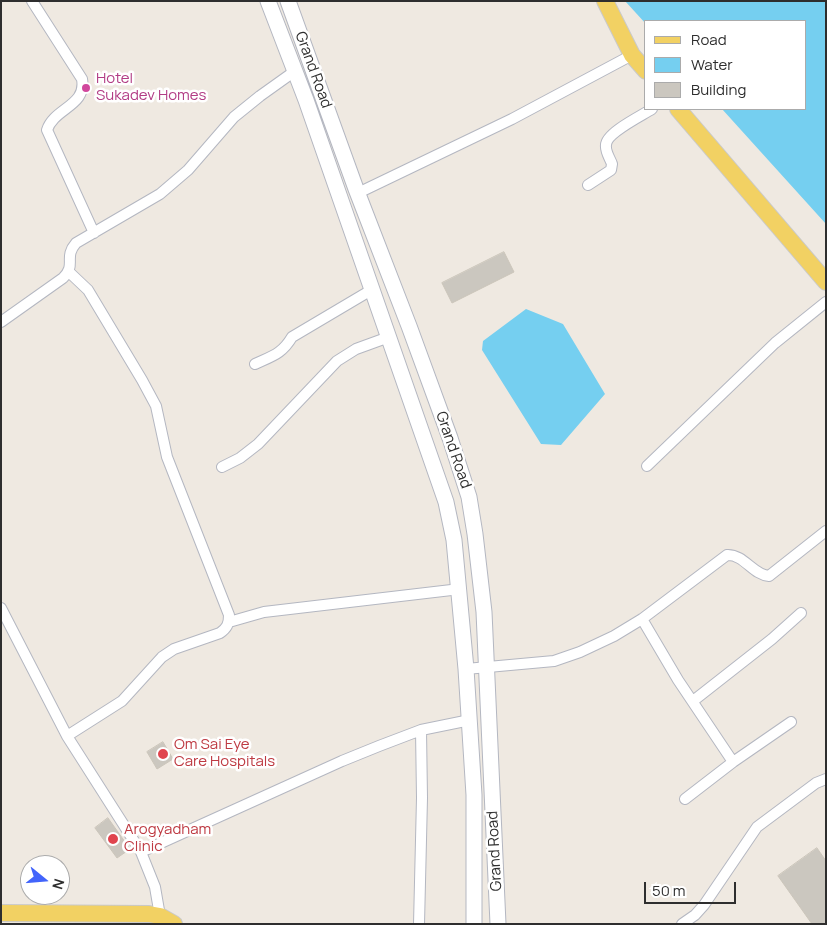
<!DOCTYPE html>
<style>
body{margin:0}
#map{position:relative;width:827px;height:925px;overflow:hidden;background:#efe9e1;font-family:Manrope,sans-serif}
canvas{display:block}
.frame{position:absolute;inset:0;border:2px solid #2e2e2e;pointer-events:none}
.legend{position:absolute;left:644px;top:20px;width:162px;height:90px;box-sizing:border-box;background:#fff;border:1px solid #ababab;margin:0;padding:6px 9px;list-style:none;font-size:15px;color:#2e2e2e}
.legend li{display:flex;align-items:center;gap:10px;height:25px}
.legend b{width:25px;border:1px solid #ababab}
.north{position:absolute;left:20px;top:855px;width:50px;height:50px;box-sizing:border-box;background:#fff;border:1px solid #ababab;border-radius:50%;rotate:107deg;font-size:14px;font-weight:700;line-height:20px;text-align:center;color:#2e2e2e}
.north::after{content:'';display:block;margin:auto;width:18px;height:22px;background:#4264fb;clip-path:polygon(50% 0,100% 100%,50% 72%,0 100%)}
.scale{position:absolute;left:644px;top:882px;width:92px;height:22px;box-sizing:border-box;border:2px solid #2e2e2e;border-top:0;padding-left:6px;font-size:15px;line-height:18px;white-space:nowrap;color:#2e2e2e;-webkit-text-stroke:4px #fff;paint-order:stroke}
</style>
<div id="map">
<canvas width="827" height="925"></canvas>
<div class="frame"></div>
<ul class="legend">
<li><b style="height:6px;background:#f2d163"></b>Road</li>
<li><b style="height:14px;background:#75cff0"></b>Water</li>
<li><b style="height:14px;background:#cbc7bf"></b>Building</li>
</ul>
<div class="north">N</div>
<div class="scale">50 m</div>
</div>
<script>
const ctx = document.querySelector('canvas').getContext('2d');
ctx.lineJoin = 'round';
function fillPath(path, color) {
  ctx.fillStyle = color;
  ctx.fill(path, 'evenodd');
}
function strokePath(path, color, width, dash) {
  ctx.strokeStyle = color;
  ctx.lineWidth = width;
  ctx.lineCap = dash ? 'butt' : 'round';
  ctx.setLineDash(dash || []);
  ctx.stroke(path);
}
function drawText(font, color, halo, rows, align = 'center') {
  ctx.font = font + ' Manrope,sans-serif';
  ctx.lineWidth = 5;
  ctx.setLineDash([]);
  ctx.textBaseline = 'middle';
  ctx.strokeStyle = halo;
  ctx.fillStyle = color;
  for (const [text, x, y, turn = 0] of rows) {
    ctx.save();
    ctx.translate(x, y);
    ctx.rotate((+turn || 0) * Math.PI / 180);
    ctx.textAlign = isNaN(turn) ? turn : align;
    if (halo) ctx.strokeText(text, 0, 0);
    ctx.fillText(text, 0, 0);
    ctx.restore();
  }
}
const water = new Path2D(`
 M625 1H826V224L722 109H806V21H646V24Z
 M526 309 563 324 605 394 561 445 541 444 482 350 483 341Z`);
const building = new Path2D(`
 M504 252 514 272 452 303 442 283Z
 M163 742 173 759 157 769 147 752Z
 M108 818 130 849 117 858 95 828Z
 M817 848 826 861V924H812L778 876Z`);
const minor = new Path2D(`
 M32 1 82 79C87 106 54 108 47 130L94 233
 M588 185 611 170 612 164C610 158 605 152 606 145 606 133 641 116 652 109
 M358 193 512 119 632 55
 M1 322 63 278C77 264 63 258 76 243L160 194 188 170 234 117 260 96 295 71
 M255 364C272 356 282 354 292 337L373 289
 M647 466 775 343 826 302
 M222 467 240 458 258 444 337 361 356 349 389 337
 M1 608 67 736 141 852 155 887 160 916
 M642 619 678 680 733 762
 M229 622 264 612 460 589
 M466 669 554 661 580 652 614 636 642 619 727 555C744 554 753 575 769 576L826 531
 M693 701 772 639 801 613
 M67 736 122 701 162 657 174 649 220 633C227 628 229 624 229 615L167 457 156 406 142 380 88 290 69 272
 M685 799 733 762 791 722
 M141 852 342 761 379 746 421 730 470 720
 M419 924 422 798 421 730
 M682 924 695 915 704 905 757 827 816 783 826 779`);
const secondary = new Path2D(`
 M268 1 306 100 446 502 454 540 466 669 474 795V924
 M288 1 356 189 409 326 450 438 469 497 475 534 484 612 498 924`);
const primary = new Path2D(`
 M605 1 632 55 646 71
 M678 109 826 282
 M1 913 149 914 160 916 174 924`);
const markers = [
 [86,88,5,"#d1479c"],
 [163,754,6,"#e0444e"],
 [113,839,6,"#e0444e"]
];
const streetNames = [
 ["Grand Road",313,70,70],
 ["Grand Road",453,450,71],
 ["Grand Road",495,851,-93]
];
const hotelNames = [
 ["Hotel",96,79],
 ["Sukadev Homes",96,96]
];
const healthNames = [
 ["Om Sai Eye",174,745],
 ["Care Hospitals",174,762],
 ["Arogyadham",124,830],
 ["Clinic",124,847]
];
fillPath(water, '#75cff0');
fillPath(building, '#cbc7bf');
strokePath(building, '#cbc5ba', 1);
strokePath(minor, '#b4b7c1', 12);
strokePath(secondary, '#b4b7c1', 17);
strokePath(primary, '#c9c9c9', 18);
strokePath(minor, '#fff', 10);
strokePath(secondary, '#fff', 15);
strokePath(primary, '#f2d163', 16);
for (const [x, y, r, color] of markers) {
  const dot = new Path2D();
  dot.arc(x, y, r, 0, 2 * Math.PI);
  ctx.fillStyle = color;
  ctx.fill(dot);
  strokePath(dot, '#fff', 2);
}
drawText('15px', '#2e2e2e', '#fff', streetNames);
drawText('15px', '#b23c85', '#fff', hotelNames, 'left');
drawText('15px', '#be3a42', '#fff', healthNames, 'left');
</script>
